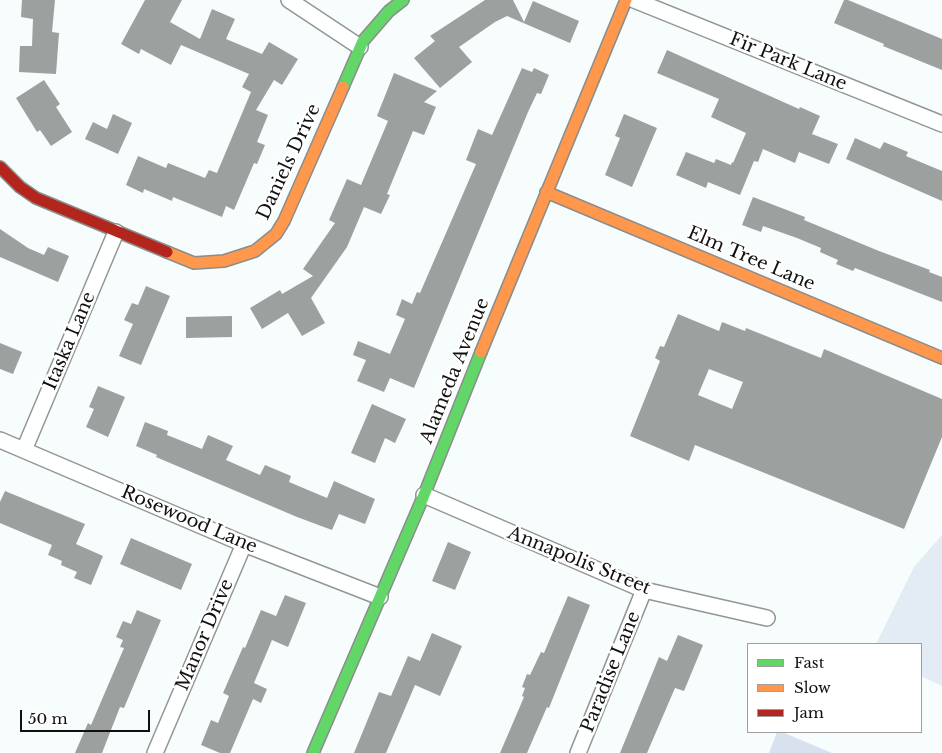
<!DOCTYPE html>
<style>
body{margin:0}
#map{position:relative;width:942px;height:753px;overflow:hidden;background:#f7fcfc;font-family:"Libre Baskerville",serif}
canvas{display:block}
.legend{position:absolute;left:747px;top:643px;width:175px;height:90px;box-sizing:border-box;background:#fff;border:1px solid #9f9f9f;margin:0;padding:6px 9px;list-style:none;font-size:15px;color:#101010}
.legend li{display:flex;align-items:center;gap:10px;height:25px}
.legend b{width:25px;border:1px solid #9f9f9f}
.scale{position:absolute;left:20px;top:710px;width:130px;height:22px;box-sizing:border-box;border:2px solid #101010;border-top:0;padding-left:6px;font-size:15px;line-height:18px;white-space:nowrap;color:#101010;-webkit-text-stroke:4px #fff;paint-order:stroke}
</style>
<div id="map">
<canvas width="942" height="753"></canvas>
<ul class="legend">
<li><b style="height:6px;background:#63d668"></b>Fast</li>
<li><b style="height:6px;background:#ff974d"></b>Slow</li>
<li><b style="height:6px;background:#b3261e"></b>Jam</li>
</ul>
<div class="scale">50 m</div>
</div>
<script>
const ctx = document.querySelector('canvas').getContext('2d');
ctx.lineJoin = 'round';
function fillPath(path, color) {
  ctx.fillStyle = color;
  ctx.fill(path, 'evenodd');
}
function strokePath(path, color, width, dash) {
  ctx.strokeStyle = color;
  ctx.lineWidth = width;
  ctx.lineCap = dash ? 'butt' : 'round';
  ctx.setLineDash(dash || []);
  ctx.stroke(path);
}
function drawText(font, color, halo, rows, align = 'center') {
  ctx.font = font + ' "Libre Baskerville",serif';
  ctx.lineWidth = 5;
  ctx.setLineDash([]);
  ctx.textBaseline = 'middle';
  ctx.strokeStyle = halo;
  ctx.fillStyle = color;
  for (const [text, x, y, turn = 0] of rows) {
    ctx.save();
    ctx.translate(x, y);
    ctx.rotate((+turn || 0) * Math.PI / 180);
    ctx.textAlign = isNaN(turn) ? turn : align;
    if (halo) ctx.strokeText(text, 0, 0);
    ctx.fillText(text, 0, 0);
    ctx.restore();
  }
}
const green = new Path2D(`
 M777 732H782L832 753H769Z`);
const pitch = new Path2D(`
 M942 535V686L921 676V644H876L914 567Z`);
const building = new Path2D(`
 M22 0H55L52 32 59 33 56 74 19 72 20 46H32L33 19 21 17Z
 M145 0H182L170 22 200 39 212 9 235 19 226 39 262 54 269 42 298 59 282 85 274 80 256 110 268 115 257 142 265 145 257 164 254 163 234 210 226 206 222 217 173 197 172 201 144 189 143 193 126 185 138 156 166 168 168 163 205 178 209 170 217 173 251 92 242 87 249 74 181 45 171 65 141 49 139 54 121 44Z
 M485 0H513L524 22 533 1 579 21 570 43 507 16 495 22 459 47 472 62 440 88 414 58 435 41 430 36Z
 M844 0H848L942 39V70L883 46 884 44 834 23Z
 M667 50 799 109 800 107 820 116 812 134 838 144 829 164 799 152 795 163 763 149 758 162 754 161 740 195 708 182 706 188 676 175 686 152 714 163 716 159 731 165 732 162 733 163 746 133 711 117 719 99 657 73Z
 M522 68 532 72 534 68 549 75 541 94 537 93 528 112 414 388 390 378 384 392 357 381 366 360 353 355 358 341 390 354 405 319 396 315 402 299 412 304 417 292 420 293 476 164 466 160 478 129 492 135Z
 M394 73 437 91 424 102 436 107 424 135 413 131 387 194 390 195 381 214 364 207 347 247 311 298 325 323 302 336 288 313 262 329 250 308 280 290 282 294 313 276 303 269 335 223 329 220 347 179 361 185 388 121 377 116Z
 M44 80 60 104 56 107 72 132 51 146 40 130 37 132 16 98Z
 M113 114 132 123 118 154 85 139 93 122 107 129Z
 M624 114 657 128 632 187 605 175 620 138 615 136Z
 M855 138 880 149 884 142 908 152 906 156 942 171V201L846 159Z
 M753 197 805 217 804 220 879 251 930 270 929 272 942 277V302L855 268 853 271 836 264 838 260 820 252 821 248 797 238 763 226 761 232 742 225Z
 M0 229 28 248 44 255 48 247 69 256 58 282 0 257Z
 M146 286 170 296 141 365 119 356 133 324 124 320 132 303 138 305Z
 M678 314 719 331 722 322 745 331 746 328 821 358 824 349 942 399V437L904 529 695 445 689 461 630 436 660 361 655 358 660 346 664 347ZM709 369 743 382 732 409 698 395Z
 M232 316V337L186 338V317Z
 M0 343 22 352 13 374 0 369Z
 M98 386 125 397 108 437 86 427 94 409 89 407Z
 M372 404 406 419 395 443 385 438 375 463 351 453Z
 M145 422 168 431 167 435 202 449 208 435 233 446 226 460 260 475 265 465 291 476 289 482 327 498 334 481 375 499 365 524 339 514 332 530 297 517 156 457 157 455 136 446Z
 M5 491 85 524 76 544 103 556 91 585 74 578 77 572 61 565 62 561 48 555 52 545 0 523V502Z
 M131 538 192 564 181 590 120 564Z
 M448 542 471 552 455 590 432 581Z
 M285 595 306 603 288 647 272 640 254 683 267 689 261 703 253 699 230 753H220L201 745 211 720 218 723 229 696 223 693 243 647 245 648 261 610 276 616Z
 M568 596 590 605 549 708 547 707 527 753H500L524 697 522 696 525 688 522 687 527 674 530 675 541 652 544 653Z
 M137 610 161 620 124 708 120 707 102 753H75L88 723 91 725 124 648 120 647 123 640 116 637 123 621 131 624Z
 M432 633 462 646 440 696 415 685 386 753H354L379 692 391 696 408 656 420 661Z
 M678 635 703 645 684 691 675 688 647 753H620L659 657 667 661Z`);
const street = new Path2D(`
 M289 0 360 47
 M634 0 942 124
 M0 440 244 544 380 597
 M24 450 116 232
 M424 495 644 590 767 618
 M155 753 244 544
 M578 753 644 590`);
const fast = new Path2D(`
 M343 87 363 41 389 11 403 0
 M313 753 424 495 481 352`);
const slow = new Path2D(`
 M546 192 942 358
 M167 252 194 263 224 261 255 251 276 234 284 221 343 87
 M481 352 626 0`);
const jam = new Path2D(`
 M0 167 20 187 36 198 167 252`);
const streetNames = [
 ["Fir Park Lane",788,62,22],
 ["Daniels Drive",289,162,-65],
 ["Elm Tree Lane",751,259,23],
 ["Itaska Lane",70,341,-67],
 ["Alameda Avenue",455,371,-68],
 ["Rosewood Lane",189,520,23],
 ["Annapolis Street",579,561,22],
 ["Manor Drive",205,635,-67],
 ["Paradise Lane",611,672,-68]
];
fillPath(green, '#d9e1ef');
fillPath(pitch, '#e3ecf4');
fillPath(building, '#9ca09f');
strokePath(street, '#949696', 18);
strokePath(fast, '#8b8d8d', 14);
strokePath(slow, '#8b8d8d', 14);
strokePath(jam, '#8b8d8d', 14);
strokePath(street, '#feffff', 15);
strokePath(fast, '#63d668', 11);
strokePath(slow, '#ff974d', 11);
strokePath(jam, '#b3261e', 11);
drawText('18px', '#101010', '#fff', streetNames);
</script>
